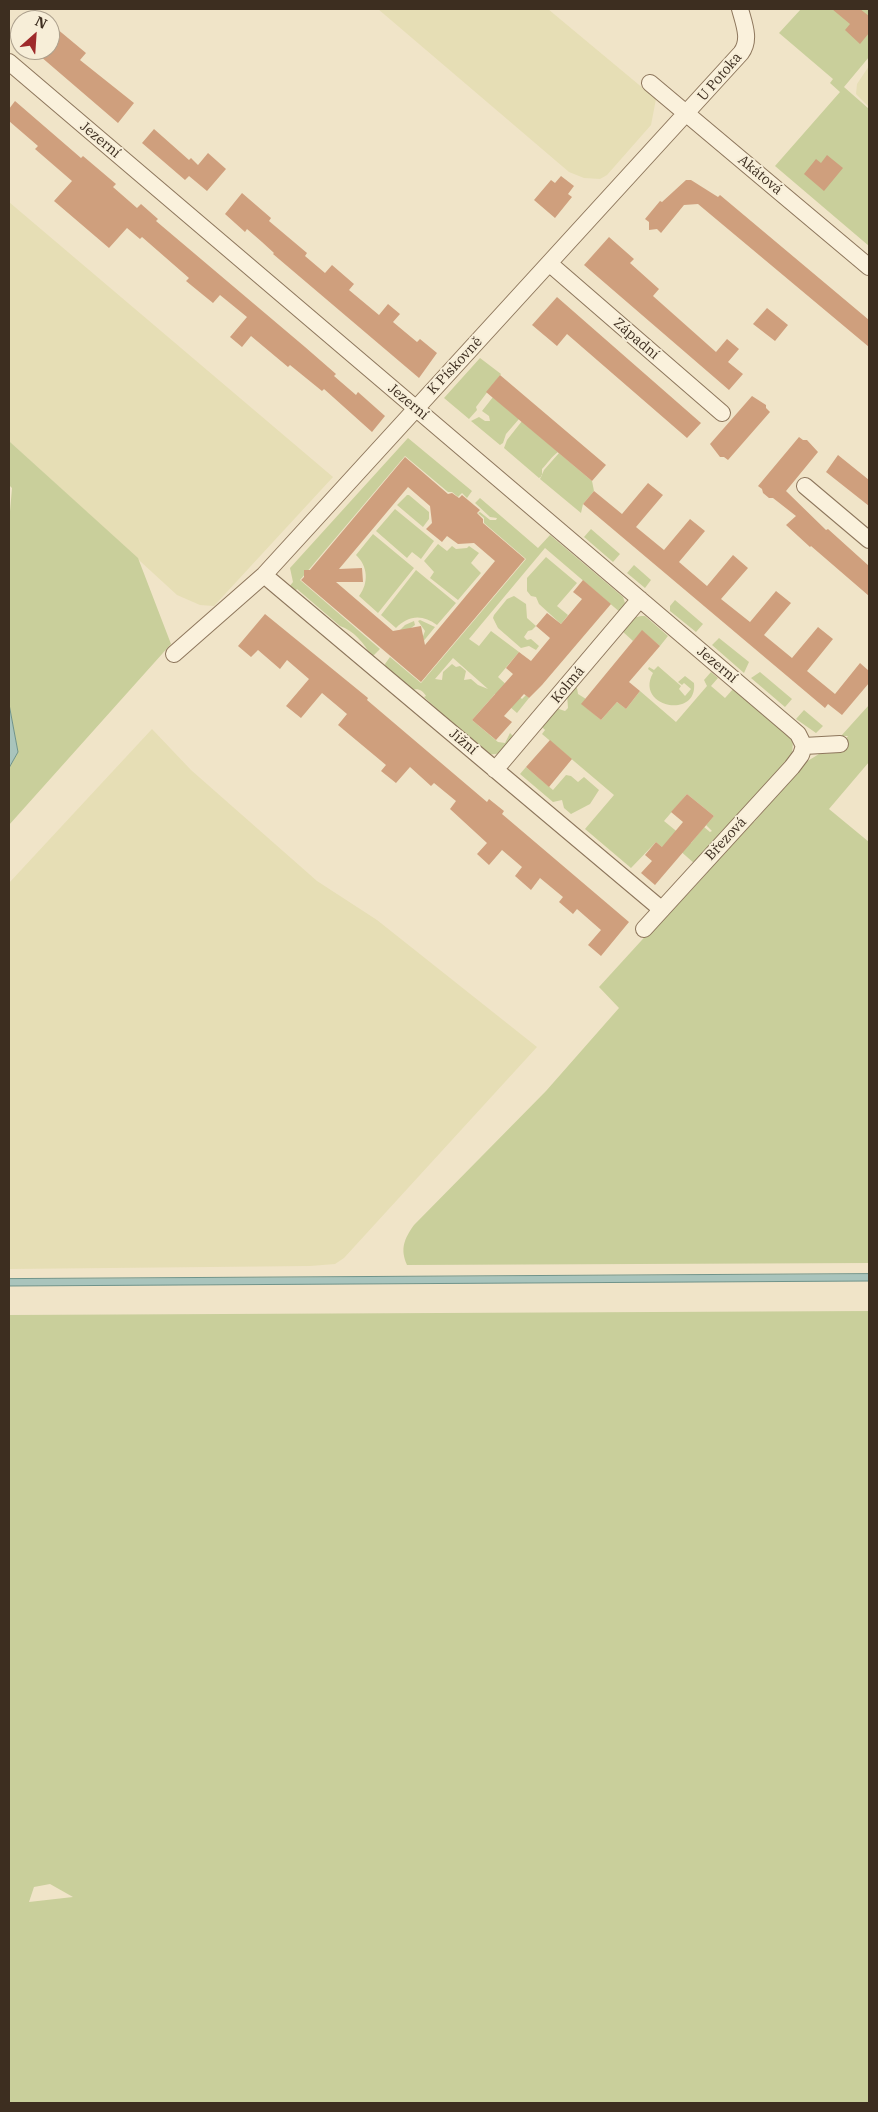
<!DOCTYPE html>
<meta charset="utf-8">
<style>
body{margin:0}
#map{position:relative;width:878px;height:2112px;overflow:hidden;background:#f0e4c8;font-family:"IBM Plex Serif",serif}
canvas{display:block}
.frame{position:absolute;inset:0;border:10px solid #3d2e20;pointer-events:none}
.north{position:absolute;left:10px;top:10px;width:50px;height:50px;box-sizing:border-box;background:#f7eed8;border:1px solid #ada18e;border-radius:50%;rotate:26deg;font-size:14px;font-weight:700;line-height:20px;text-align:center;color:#3d2e20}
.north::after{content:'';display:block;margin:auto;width:18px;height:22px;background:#9e2a2b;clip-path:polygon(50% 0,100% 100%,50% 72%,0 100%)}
</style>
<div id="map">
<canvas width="878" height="2112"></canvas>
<div class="frame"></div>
<div class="north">N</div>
</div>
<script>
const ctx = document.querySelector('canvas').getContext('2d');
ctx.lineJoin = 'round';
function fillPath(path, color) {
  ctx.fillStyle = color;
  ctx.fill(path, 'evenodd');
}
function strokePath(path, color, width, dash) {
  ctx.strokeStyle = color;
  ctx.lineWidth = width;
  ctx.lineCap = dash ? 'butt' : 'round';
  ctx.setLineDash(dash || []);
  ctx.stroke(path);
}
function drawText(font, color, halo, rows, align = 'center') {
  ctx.font = font + ' "IBM Plex Serif",serif';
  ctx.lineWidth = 4;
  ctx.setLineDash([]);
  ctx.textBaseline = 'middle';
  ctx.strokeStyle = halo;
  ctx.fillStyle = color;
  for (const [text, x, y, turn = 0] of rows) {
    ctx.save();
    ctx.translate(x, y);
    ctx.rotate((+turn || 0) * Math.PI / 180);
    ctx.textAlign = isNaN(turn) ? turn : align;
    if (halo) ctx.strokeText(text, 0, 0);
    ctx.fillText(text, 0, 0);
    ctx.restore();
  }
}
const farmland = new Path2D(`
 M378 9H548L656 99 651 125 607 175 600 179 584 178 569 172Z
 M869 66V107L856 94 857 84Z
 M9 202 333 477 214 606 200 605 177 595 9 441Z
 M152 729 191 770 317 881 377 920 537 1047 344 1258 335 1264 310 1266 9 1269V883Z`);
const green = new Path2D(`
 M801 9H869V57L844 87 869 109V246L775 166 840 92 830 83 833 79 779 33Z
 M480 358 501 374 476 407 477 410 469 419 444 398Z
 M493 397 519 419 506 434 503 443 500 445 471 421 479 417 485 421H490L489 416 482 411Z
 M522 421 558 452C551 457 548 463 542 469V476L539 478 504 448 507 440Z
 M408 438 472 491 467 498 462 493 458 497 452 492H448L405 456 300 580 380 649 374 655 371 656C365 644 353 630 340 626L297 589 294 592 289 587 293 582 290 568Z
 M9 441 138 558 171 644 9 825V768L18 752 9 704V523L12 488 9 485Z
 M559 453 592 481 594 491 583 504 581 513 540 479 544 470Z
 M407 495H409L429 512V519L423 527 397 505Z
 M480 498 538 548 550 535 623 597 625 603 621 613 545 548 469 639 479 646 491 631 519 652 498 677 522 699 526 695 529 698 517 713 495 694 472 720 498 742 505 743 510 733 515 738C507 747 502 756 489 754L439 715 438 710 424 697 426 696C423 691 418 688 413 690L386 668 385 664 390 657 421 683 526 559 484 523V518L478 513 480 512 490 520H496L497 518 490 517 475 503ZM453 658 488 689 478 685 471 679 464 680 466 671 460 666 456 667 452 664 443 672 442 680 435 679Z
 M395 509 434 541 421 559 412 552 407 558 376 531Z
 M591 529 620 554 613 562 584 537Z
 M373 534 414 568 378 613 359 596C369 583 368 566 356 555Z
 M438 544 447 551 452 546 456 549 467 548 469 546 479 553 471 563 481 573 458 600 430 578 434 572 424 561Z
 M546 557 577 583 557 606 568 615 561 624 539 604 536 597 531 596 527 591V578Z
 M634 565 651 580 645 588 627 573Z
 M416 570 456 603 437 625C423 614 408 615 396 628L381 615Z
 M514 596 526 604 527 618 536 626 532 630 528 631 524 637 527 640 531 639 539 646 536 650 529 646 521 648 498 628 493 618 494 615 507 599Z
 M675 600 703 624 696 632 670 611V606Z
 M641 616H645L668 636 660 646 642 631 633 641 622 631 633 618Z
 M420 620 435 627 422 643 399 631 405 625 414 621 415 625 411 628 422 639 425 631 418 621Z
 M719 638 749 662 744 673 712 645Z
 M658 666 681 686 679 689 685 696 691 689 684 683 682 685 678 682 685 676 694 683C698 720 634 707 653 673L648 669 649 667 654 670Z
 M711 672 718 678 711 686 725 698 733 689 793 740 792 756 695 864 669 841 663 848 656 842 631 868 585 829 614 795 542 734 545 730 541 726 556 708 565 711 568 708 567 695 574 688H577L578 694 586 699 582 704 601 720 617 702 626 709 640 691 676 722 707 686 704 680ZM687 794 714 816 706 825 712 831 710 832 704 827 691 843 664 821Z
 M760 672 792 699 785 707 751 678Z
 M869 705V762L829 809 869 842V1263L407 1265C400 1249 404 1239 414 1225L546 1091 619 1008 599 987 683 895H687L707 873 708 868 750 822H754L806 762 819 754 833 753 848 736H841Z
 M804 710 823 726 816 733 796 719Z
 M526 767 553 790 566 775 571 776 578 782 584 777 599 790 590 804 571 814 564 808 562 800 553 802 520 774Z
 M869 1311V2103H9V1315ZM50 1884 73 1897 29 1902 34 1887Z`);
const water = new Path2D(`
 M9 704 18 752 9 768Z
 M869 1274V1281L9 1286V1279Z`);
const building = new Path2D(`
 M832 9H860L869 16V33L860 44 845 30 850 24Z
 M50 23 86 53 80 60 134 103 118 123 33 50H50Z
 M15 101 81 158 83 156 116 184 113 187 137 208 141 204 158 219 156 221 305 347 336 374 334 376 356 395 358 392 385 416 372 432 324 389 322 391 290 365 288 367 251 336 242 347 230 337 247 317 220 295 213 303 186 281 189 278 142 237 140 239 127 228 109 248 54 201 72 181 35 149 38 146 9 121V109Z
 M154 129 189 160 191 158 198 165 208 153 226 169 207 191 189 176 185 180 142 143Z
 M827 155 843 168 824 191 804 174 816 159 821 163Z
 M561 176 574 186 568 194 572 197 555 218 534 200 551 180 555 183Z
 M686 180H691L718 197 720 195 869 320V347L698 204 684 205 661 233 657 229 649 230V222L645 219 660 201 662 202Z
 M242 193 271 218 269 221 307 253 305 256 325 273 332 265 354 284 349 290 379 315 388 304 400 314 393 322 417 342 420 339 437 353 419 378 273 254 274 253 262 242 247 229 245 232 225 214Z
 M609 237 634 259 630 263 659 289 653 296 716 352 727 339 739 349 728 362 743 374 729 390 584 265Z
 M557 297 701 423 687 438 567 334 557 346 532 325Z
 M767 308 788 325 775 341 753 324Z
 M500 375 606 465 592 481 486 392Z
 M752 396 766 405V408L770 412 728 460 724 457H720L710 444Z
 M799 437 803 440H807L818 452 786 491 826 530 828 529 869 566V596L811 546 810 547 786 525 796 516 773 498H769L763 493 762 489 758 486Z
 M838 455 869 480V506L826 472Z
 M405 457 448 494 452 493 459 498 462 495 480 510 477 513 483 519V523L525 559 421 682 301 580 304 577V570H310ZM408 487 430 506 432 523 426 529 442 542 447 536 458 544 474 543 495 561 425 645 421 626 393 631 336 582H363L362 568 339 569Z
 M648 483 663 495 636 527 664 550 690 519 705 531 679 562 707 586 733 555 748 568 721 599 750 622 776 591 791 603 764 635 792 658 818 627 833 639 807 671 835 694 860 663 869 671V683L842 715 828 704 825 708 583 504 594 491 622 514Z
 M583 580 611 604 542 685 529 698 524 694 504 716 512 722 496 740 472 720 513 674 506 668 519 652 531 661 550 638 536 626 547 613 561 624 582 599 573 592Z
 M265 614 368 698 367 700 487 802 489 799 504 811 502 814 629 922 601 956 588 945 601 930 577 909 573 914 559 902 563 897 540 878 531 890 515 876 522 867 502 850 489 865 477 854 487 843 450 809 456 801 434 783 431 786 410 767 396 783 381 771 386 765 338 725 347 714 322 693 301 718 286 706 309 679 287 660 280 669 258 650 251 657 238 646Z
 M642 630 660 646 629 682 640 691 626 709 617 702 601 720 581 704Z
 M550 740 572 759 549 787 526 767Z
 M687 794 714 816 655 885 641 873 652 861 645 855 656 842 662 847 683 822 671 812Z`);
const street = new Path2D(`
 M9 62 790 727 798 734 804 746
 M650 83 869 267
 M550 264 722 413
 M805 486 869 540
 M264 575 661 909
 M174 654 264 575 741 53C751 40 744 24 740 9
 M804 746 840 744
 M495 770 640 599
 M644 929 792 767 801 755 804 746`);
const streetNames = [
 ["U Potoka",720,77,-49],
 ["Jezerní",100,140,40],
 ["Akátová",760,175,40],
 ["Západní",636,339,41],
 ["K Pískovně",455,366,-47],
 ["Jezerní",408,402,40],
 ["Jezerní",717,665,40],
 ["Kolmá",568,685,-50],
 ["Jižní",463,742,40],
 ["Březová",726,839,-47]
];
fillPath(farmland, '#e6deb5');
fillPath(green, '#c9cf9b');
fillPath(water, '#a9c4bc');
strokePath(water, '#6f938a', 1);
fillPath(building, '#cf9f7d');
strokePath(street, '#8d765c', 18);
strokePath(street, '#faf1dc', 16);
drawText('14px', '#3d2e20', '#f7eed8', streetNames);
</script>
